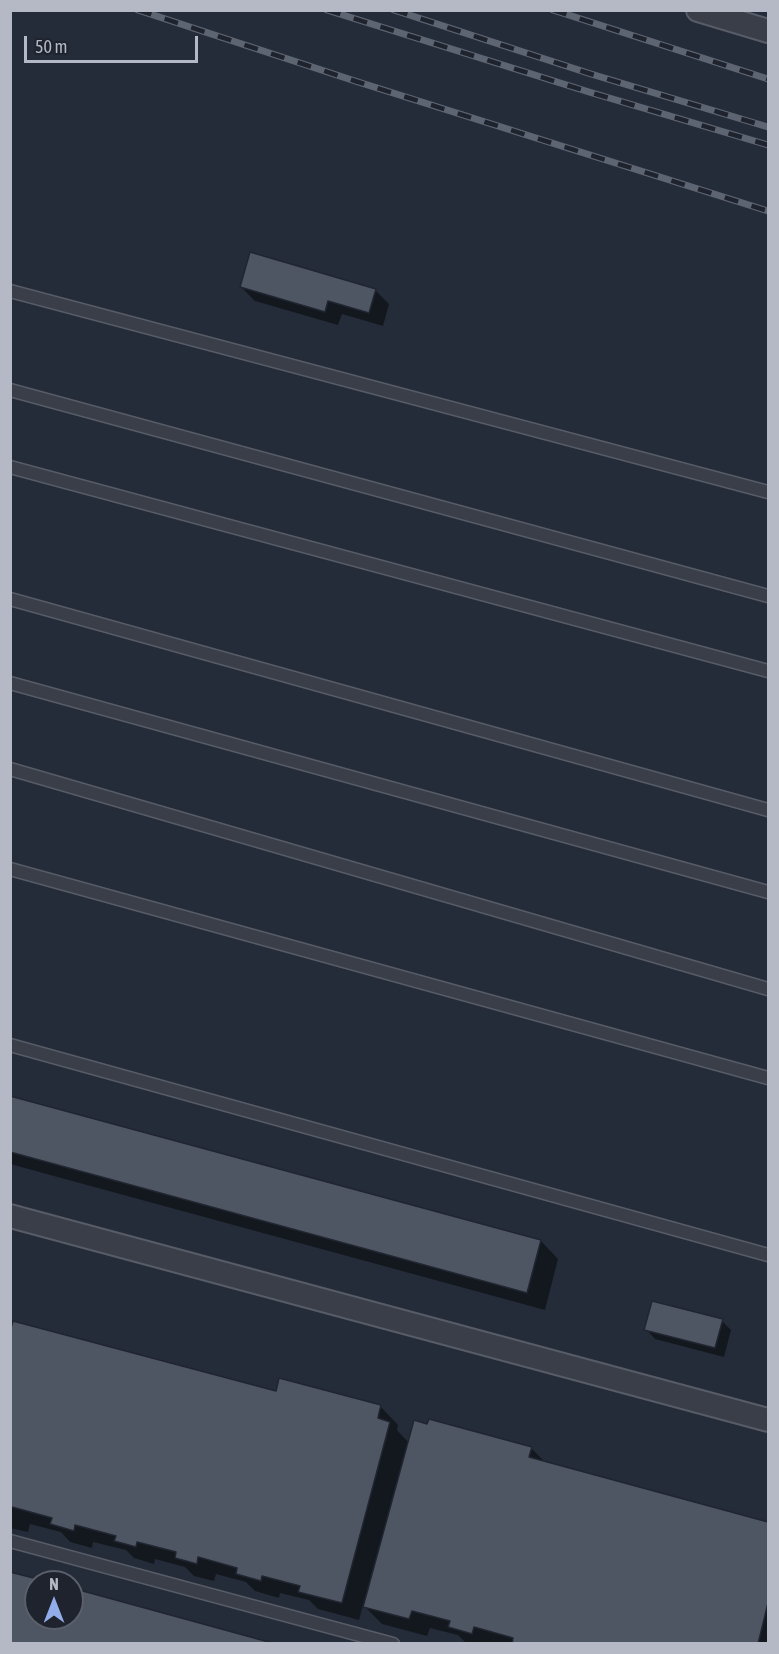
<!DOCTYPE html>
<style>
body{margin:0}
#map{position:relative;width:779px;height:1654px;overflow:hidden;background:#252c39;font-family:"Asap Condensed",sans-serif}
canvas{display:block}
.frame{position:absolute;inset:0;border:12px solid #b4b9c5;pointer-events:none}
.north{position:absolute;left:24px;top:1570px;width:60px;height:60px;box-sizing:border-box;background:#1e232e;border:2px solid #5a5f6a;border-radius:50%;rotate:0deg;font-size:16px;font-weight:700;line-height:24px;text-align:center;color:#b4b9c5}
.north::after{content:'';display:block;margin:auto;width:21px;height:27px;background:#93adeb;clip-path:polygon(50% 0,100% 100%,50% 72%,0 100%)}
.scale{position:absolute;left:24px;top:36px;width:174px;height:27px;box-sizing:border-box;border:3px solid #b4b9c5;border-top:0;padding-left:8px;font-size:18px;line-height:21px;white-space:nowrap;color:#b4b9c5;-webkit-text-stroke:4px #1e232e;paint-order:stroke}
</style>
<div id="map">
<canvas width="779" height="1654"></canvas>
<div class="frame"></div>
<div class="north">N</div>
<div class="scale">50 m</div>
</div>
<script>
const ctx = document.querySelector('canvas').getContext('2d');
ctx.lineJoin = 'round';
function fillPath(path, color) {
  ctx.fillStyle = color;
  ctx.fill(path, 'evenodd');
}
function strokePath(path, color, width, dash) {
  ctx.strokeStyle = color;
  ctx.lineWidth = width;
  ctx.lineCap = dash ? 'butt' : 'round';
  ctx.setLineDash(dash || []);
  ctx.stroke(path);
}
const shadow = new Path2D(`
 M241 287 375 290 389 304 383 326 342 314 338 325 255 301Z
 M10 1097 541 1241 558 1259 545 1310 10 1164Z
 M722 1321 731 1330 724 1357 655 1339 646 1329Z
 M10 1337 277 1393 381 1407 398 1425 397 1430 409 1443 531 1448 547 1464 768 1524V1644H467L458 1635 430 1628 427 1636 382 1624 363 1605 359 1620 318 1609 309 1600 280 1593 279 1598 255 1591 246 1582 216 1574 214 1581 194 1576 185 1567 155 1559 154 1564 134 1558 126 1550 93 1542 92 1548 70 1542 61 1532 30 1524 28 1532 10 1528Z`);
const building = new Path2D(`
 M250 252 376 289 369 313 328 301 325 312 240 287Z
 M10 1096 541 1240 527 1293 10 1152Z
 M652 1301 723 1319 715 1348 644 1330Z
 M13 1321 276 1391 279 1378 381 1405 378 1418 390 1422 342 1603 298 1592 300 1586 262 1576 261 1581 236 1574 237 1568 198 1557 197 1564 175 1558 176 1552 137 1542 136 1547 114 1541 116 1536 75 1525 74 1531 50 1524 52 1518 12 1507 10 1513V1331Z
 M429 1419 532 1447 529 1457 768 1522V1603L758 1644H512L513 1638 474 1627 472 1634 448 1627 450 1621 412 1611 409 1619 363 1607 414 1420 427 1424Z
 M10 1572 49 1582H36V1618H72V1588L276 1644H10Z`);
const lane = new Path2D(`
 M10 291 768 492
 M10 390 768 596
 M10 467 768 671
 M10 599 768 810
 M10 683 768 892
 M10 769 768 989
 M10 869 768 1078
 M10 1045 768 1255
 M10 1541 393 1644`);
const street = new Path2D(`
 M698 10 768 31
 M10 1216 768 1420`);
const rail = new Path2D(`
 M138 10 355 81 768 211
 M327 10 589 92 768 145
 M394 10 591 74 768 127
 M553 10 768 79`);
fillPath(shadow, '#0007');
fillPath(building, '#4e5664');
strokePath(building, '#202530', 1.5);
strokePath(lane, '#575c67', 15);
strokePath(street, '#575c67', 26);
strokePath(lane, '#393e49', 12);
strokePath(street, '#393e49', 22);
strokePath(rail, '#5d6472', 7);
strokePath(rail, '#1e232e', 4.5, [14]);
</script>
